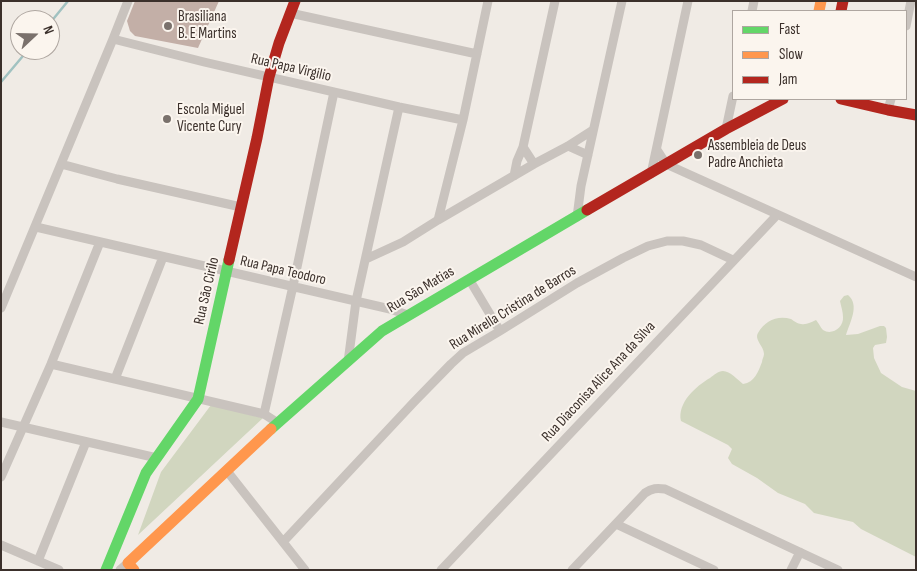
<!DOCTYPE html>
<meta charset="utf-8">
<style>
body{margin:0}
#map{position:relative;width:917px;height:571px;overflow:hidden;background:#f0ebe5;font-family:"Sofia Sans Condensed",sans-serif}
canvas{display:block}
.frame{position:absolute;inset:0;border:2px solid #3b302b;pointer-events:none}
.legend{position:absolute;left:732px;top:10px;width:175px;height:90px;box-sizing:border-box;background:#fbf5ee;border:1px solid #aea6a0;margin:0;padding:6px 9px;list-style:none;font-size:15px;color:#3b302b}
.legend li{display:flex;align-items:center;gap:10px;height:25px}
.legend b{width:25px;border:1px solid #aea6a0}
.north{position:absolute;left:10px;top:10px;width:50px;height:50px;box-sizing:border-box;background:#fbf5ee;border:1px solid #aea6a0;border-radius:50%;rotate:69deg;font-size:14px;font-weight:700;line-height:20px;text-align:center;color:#3b302b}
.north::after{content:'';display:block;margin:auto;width:18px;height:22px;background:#7a716c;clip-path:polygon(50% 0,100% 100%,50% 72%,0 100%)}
</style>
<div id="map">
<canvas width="917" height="571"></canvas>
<div class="frame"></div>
<ul class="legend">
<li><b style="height:6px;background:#63d668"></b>Fast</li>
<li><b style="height:6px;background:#ff974d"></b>Slow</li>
<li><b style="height:6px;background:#b3261e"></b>Jam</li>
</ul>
<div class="north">N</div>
</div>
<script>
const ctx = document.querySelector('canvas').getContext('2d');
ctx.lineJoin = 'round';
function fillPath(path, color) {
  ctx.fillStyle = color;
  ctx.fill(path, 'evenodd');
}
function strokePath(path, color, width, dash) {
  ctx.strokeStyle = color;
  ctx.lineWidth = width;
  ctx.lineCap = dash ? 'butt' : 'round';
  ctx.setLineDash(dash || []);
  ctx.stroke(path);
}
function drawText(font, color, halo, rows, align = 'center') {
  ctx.font = font + ' "Sofia Sans Condensed",sans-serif';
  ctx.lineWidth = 4;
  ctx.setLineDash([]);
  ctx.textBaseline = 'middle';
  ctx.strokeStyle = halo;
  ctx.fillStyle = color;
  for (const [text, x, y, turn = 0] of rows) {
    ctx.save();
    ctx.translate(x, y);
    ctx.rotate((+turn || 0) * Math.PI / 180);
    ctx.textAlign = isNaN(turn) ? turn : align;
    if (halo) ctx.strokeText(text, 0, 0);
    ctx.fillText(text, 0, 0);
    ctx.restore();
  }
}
const green = new Path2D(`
 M848 295C860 305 850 322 846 335L858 334 880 326H884L886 328 887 337 886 343 875 345 873 348 874 358 881 373 902 387 916 391V557L861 529 853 522 814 513 805 504 778 493 757 478 732 464 728 458 732 449 728 445 681 421C677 403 696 386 710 378 714 375 718 371 723 371 730 371 738 380 743 384 755 382 758 372 762 362 762 359 764 357 764 354 764 346 754 340 758 333 765 321 777 315 791 319 794 321 798 324 801 324 807 325 811 322 816 320 818 322 821 328 823 330 832 336 844 327 843 317 843 312 841 306 840 301L844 296Z
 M211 405 263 418 138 535 161 472Z`);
const stream = new Path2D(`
 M50 23 68 1
 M1 82 28 50`);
const building = new Path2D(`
 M135 1H219L198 48 135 36 130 31 127 21Z`);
const street = new Path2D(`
 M752 11 754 1
 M290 13 477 54
 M906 26 911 1
 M113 39 204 62 399 107 463 120
 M888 110 891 99
 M726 129 733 96
 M568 146 588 155
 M523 147 534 164
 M657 150 666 164 916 277
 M61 164 117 179 241 207
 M651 174 688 1
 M514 176 517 161 523 147 555 1
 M577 217 581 186 622 1
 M438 220 463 120 488 1
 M36 227 390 309 408 315
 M366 259 403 242 438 220 534 164 568 146 593 130
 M469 279 500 331
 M1 308 113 39 128 1
 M348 362 356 301 399 107
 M51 364 264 414 278 423
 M115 379 163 257
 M264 414 293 286 334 92
 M1 422 157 458
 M227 471 305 570
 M1 477 51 364 100 242
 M616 524 714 570
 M283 542 414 402 451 364 463 353 500 331 577 283 623 258 648 246 667 241H683L701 245 733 260
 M1 545 59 570
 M38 561 86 442
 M120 570 128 563
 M441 570 777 215
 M572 570 645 493C652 488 657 488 665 489L838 570
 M791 570 800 552`);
const fast = new Path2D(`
 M271 429 382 331 587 210
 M106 570 146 473 198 399 229 260`);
const slow = new Path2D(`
 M819 11 821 1
 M134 570 128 563 271 429`);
const jam = new Path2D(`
 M841 11 843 1
 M841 99 888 110 916 115
 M587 210 726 129 783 99
 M229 260 257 138 269 77 279 43 295 1`);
const markers = [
 [168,26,5,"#7a716c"],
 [167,119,5,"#7a716c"],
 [698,155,5,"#7a716c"]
];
const poiNames = [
 ["Brasiliana",178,17],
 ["B. E Martins",178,34],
 ["Escola Miguel",177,110],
 ["Vicente Cury",177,127],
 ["Assembleia de Deus",708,146],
 ["Padre Anchieta",708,163]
];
const streetNames = [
 ["Rua Papa Virgilio",291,68,13],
 ["Rua Papa Teodoro",283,271,13],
 ["Rua São Matias",421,290,-31],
 ["Rua São Cirilo",207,291,-77],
 ["Rua Mirella Cristina de Barros",513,308,-32],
 ["Rua Diaconisa Alice Ana da Silva",599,382,-47]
];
fillPath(green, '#d1d6bf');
strokePath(stream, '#a1c2c1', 2.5);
fillPath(building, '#c3afa7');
strokePath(street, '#c9c3be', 9);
strokePath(fast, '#63d668', 11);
strokePath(slow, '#ff974d', 11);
strokePath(jam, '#b3261e', 11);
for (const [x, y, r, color] of markers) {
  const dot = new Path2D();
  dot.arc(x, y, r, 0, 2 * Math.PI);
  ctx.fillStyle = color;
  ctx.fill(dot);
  strokePath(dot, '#fbf5ee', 2);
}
drawText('15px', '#3b302b', '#fbf5ee', poiNames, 'left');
drawText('15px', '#3b302b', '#fbf5ee', streetNames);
</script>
